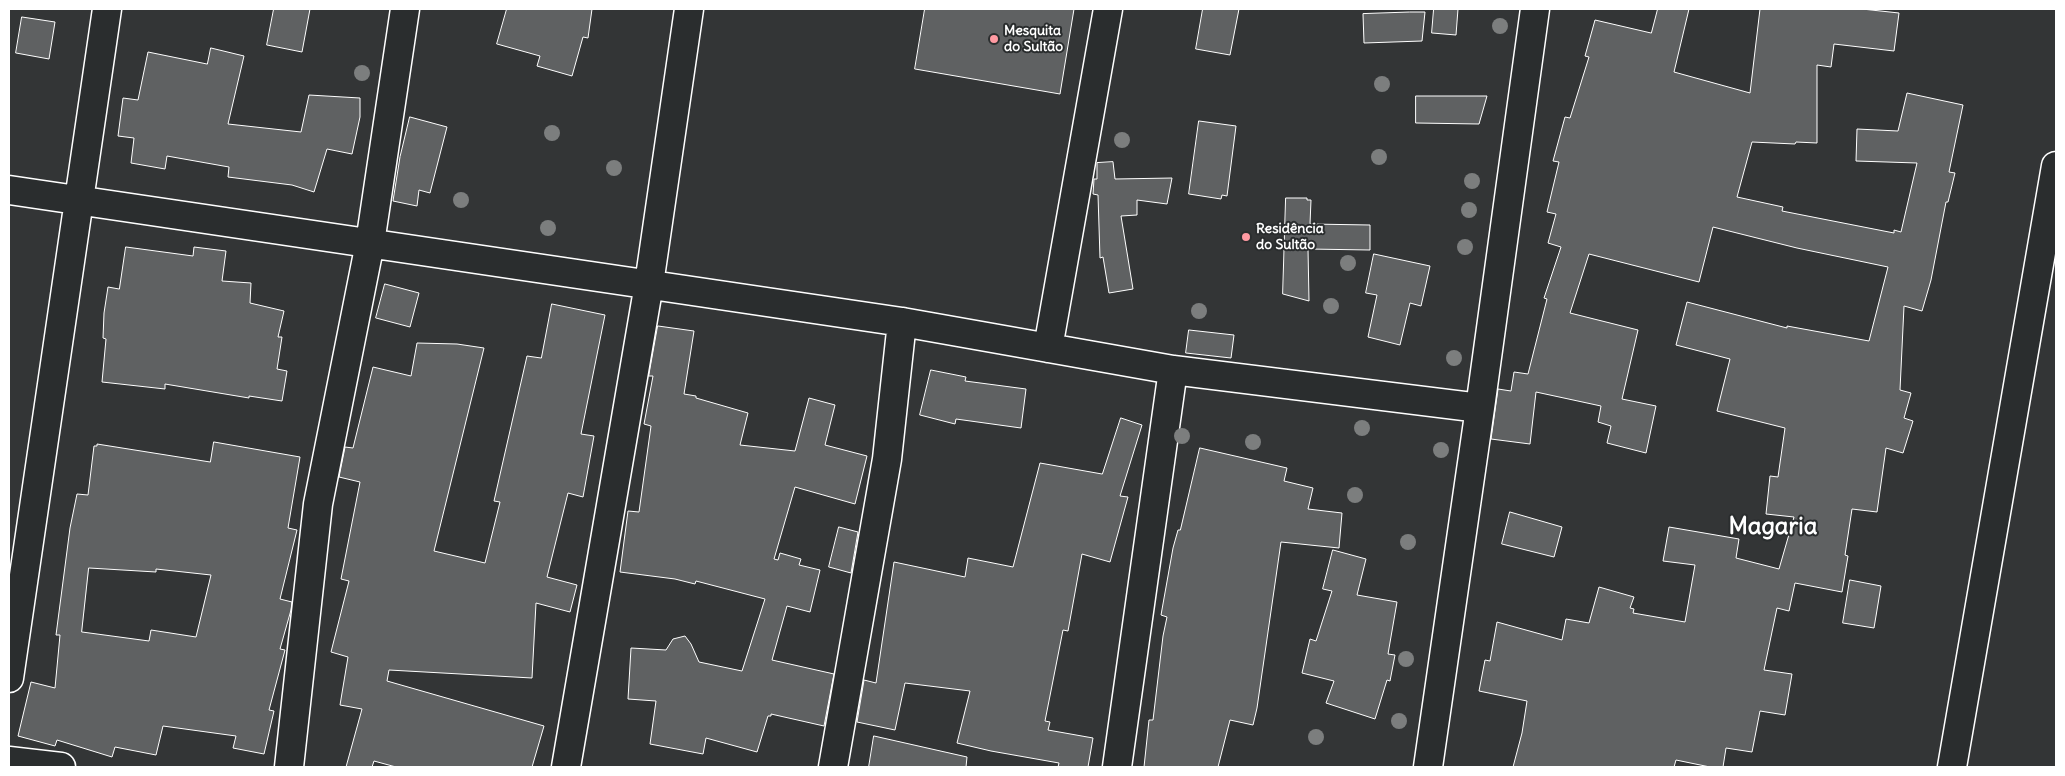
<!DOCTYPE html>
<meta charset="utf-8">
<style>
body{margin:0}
#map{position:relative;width:2065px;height:776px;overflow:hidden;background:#333536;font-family:Delius,sans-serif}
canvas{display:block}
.frame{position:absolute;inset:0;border:10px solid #fff;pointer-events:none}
</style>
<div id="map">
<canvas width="2065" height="776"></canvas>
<div class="frame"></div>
</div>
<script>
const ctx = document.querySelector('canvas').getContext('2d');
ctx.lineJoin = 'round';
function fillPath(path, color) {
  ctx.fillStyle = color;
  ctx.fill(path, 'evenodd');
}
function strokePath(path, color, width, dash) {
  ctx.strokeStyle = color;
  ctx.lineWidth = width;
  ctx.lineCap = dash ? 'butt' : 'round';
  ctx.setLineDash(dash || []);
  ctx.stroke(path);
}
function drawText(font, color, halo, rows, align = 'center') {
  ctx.font = font + ' Delius,sans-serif';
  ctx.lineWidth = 4;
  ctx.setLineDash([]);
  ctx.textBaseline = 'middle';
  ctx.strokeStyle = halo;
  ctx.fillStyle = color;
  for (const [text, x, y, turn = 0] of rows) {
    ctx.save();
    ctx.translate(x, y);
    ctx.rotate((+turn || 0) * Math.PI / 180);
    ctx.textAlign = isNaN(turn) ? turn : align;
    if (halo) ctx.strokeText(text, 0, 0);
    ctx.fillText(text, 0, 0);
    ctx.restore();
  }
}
const building = new Path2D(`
 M274 9H310L302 52 267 45Z
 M507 9H592L588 38 583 37 572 76 537 66 540 56 497 44Z
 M925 9H1074L1060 94 915 69Z
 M1203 9H1239L1230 55 1196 49Z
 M1434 9H1458L1456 35 1432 33Z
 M1658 9H1689L1674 72 1750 93 1760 9H1862L1899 13 1894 51 1834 44 1831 67 1817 65V143L1796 142 1795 144 1752 142 1737 197 1783 207 1782 211 1894 233V230L1901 232 1917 163 1856 161 1857 129 1898 131 1907 93 1963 105 1949 172 1955 173 1948 202H1946L1931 280 1922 311 1904 306 1900 390 1911 393 1904 418 1913 421 1903 453 1886 448 1877 512 1852 509 1845 555 1848 556 1842 592 1795 583 1789 611 1777 608 1764 670 1792 674 1785 715 1760 711 1752 752 1726 748 1723 767H1710L1676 760 1674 767H1513L1522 733 1527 701 1479 691 1485 660 1490 661 1497 622 1562 640 1566 619 1589 623 1599 587 1634 597 1630 608 1634 609 1633 613 1685 622 1695 565 1663 561 1669 527 1739 539 1736 558 1779 569 1794 517 1766 514 1770 476 1778 477 1785 428 1717 411 1730 359 1676 345 1687 302 1787 328V326L1869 341 1888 267 1797 248 1713 227 1699 282 1589 254 1570 313 1638 330 1622 399 1656 406 1646 453 1607 443 1611 426 1598 422 1601 406 1536 392 1530 444 1491 439 1498 389 1511 391 1514 372 1528 374 1547 299 1544 298 1561 247 1548 243 1556 214 1547 212 1559 162 1553 161 1565 117 1570 118 1589 57 1585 56 1595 20 1651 33Z
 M1410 12H1425L1422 41 1364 43 1363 14Z
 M22 17 55 22 49 59 16 53Z
 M211 48 244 56 228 124 301 132 309 95 360 98V117L352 154 327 149 314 192 292 185 228 177 229 167 167 156 165 169 131 163 134 138 118 136 123 98 138 100 148 52 207 64Z
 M1416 96H1487L1479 124 1416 123Z
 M410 117 447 127 430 193 419 190 417 206 393 201 400 157Z
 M1199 121 1236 126 1227 196 1222 195 1221 199 1189 194Z
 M1113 162 1115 179 1172 178 1167 204 1137 200V215L1121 216 1133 289 1109 293 1103 257 1100 258 1098 195 1093 194 1094 179H1097V163Z
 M1286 198H1307V200H1311L1310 224 1370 225V250L1308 249 1309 301 1283 294Z
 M126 247 193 256 194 247 226 251 222 281 251 283 250 303 284 311 278 337H282L277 369 287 371 282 401 249 396V398L165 384V389L102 382 106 339 103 338 104 313 108 287 119 289Z
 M1374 254 1430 266 1421 306 1410 303 1400 345 1368 337 1377 295 1366 293Z
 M385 284 419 293 410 327 376 318Z
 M552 304 605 315 581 434 594 436 583 497 568 493 547 577 577 585 570 612 536 603 532 678 389 670 387 681 544 726 532 767H396L374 761 372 767H346L362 709 340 705 348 657 331 652 349 581 341 579 360 482 339 477 345 447 353 448 373 367 411 376 417 343 457 344 484 348 434 551 485 563 500 502 494 501 527 356 541 358Z
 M658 326 694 331 684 394 696 396V398L748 413 740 445 795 451 809 398 835 405 825 445 867 456 855 504 795 487 774 559 778 560 780 553 801 559 799 565 820 570 810 612 787 606 772 660 834 674 824 726 771 714V716H768L757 752 706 738 703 754 650 744 656 701 628 699 631 648 666 650 673 639 685 636 691 644 699 662 742 671 765 599 696 581 695 584 675 579 620 572 628 511 639 512 651 426 644 424 653 376H649Z
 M1189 330 1234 335 1231 358 1186 353Z
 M931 370 966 377 965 381 1026 389 1021 428 956 419 955 424 920 415Z
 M1121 418 1142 425 1120 496 1128 497 1110 562 1082 554 1068 631 1063 630 1045 721 1050 722 1048 730 1093 738 1088 767H1058L1059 763 991 751 957 743 970 691 905 683 895 730 857 722 864 680 876 683 894 562 965 577 968 558 1013 567 1040 463 1102 474Z
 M214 442 300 457 288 528 297 530 280 599 292 602 291 610 280 649 285 650 269 710 274 711 264 754 233 748 236 736 163 726 156 755 115 747 112 757 57 740 55 746 18 736 31 682 55 688 60 635H56L70 528 77 494 88 495 94 446H97V444L210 462ZM89 568 156 572V569L211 575 196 637 151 630 149 641 82 632Z
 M1200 448 1287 468 1284 481 1313 488 1308 509 1342 513 1339 548 1281 542 1257 708 1253 725 1230 720 1218 767H1144L1149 720H1153L1163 636 1167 617 1161 615 1173 548 1178 530H1180Z
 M1510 512 1562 527 1554 557 1502 544Z
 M839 527 858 532 851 573 829 567Z
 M1333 550 1366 559 1357 595 1397 602 1388 654 1395 655 1390 681 1387 680 1375 719 1326 703 1334 681 1302 673 1310 639 1316 641 1332 591 1323 589Z
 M1850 580 1881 586 1874 628 1843 623Z
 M874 736 967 757 966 767H869Z`);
const minor = new Path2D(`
 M9 190 902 322 1173 370 1480 408
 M1048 348 1108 9
 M9 678 107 9
 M9 761 61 767
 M289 767 318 504 370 243 405 9
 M566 767 649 284 689 9
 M833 767 887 459 902 322
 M1117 767 1173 370
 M1428 767 1480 408 1535 9
 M1952 767 2056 166`);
const trees = [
 [1500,26],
 [362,73],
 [1382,84],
 [552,133],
 [1122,140],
 [1379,157],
 [614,168],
 [1472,181],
 [461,200],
 [1469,210],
 [548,228],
 [1465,247],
 [1348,263],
 [1331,306],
 [1199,311],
 [1454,358],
 [1362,428],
 [1182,436],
 [1253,442],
 [1441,450],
 [1355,495],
 [1408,542],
 [1406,659],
 [1399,721],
 [1316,737]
];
const markers = [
 [994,39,5,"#ff9aa2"],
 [1246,237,5,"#ff9aa2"]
];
const poiNames = [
 ["Mesquita",1004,31],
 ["do Sultão",1004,47],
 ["Residência",1256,229],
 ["do Sultão",1256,245]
];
const townNames = [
 ["Magaria",1773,527]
];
fillPath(building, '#5f6162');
strokePath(building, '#fff', 1);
strokePath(minor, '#fff', 31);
strokePath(minor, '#2a2d2e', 28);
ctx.fillStyle = '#7c7e7e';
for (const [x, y] of trees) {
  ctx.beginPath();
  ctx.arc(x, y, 8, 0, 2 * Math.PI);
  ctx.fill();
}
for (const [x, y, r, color] of markers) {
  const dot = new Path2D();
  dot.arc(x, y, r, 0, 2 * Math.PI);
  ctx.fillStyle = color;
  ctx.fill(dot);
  strokePath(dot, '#2a2d2e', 2);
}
drawText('bold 14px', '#fff', '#2a2d2e', poiNames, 'left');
drawText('bold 24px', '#fff', '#2a2d2e', townNames);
</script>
